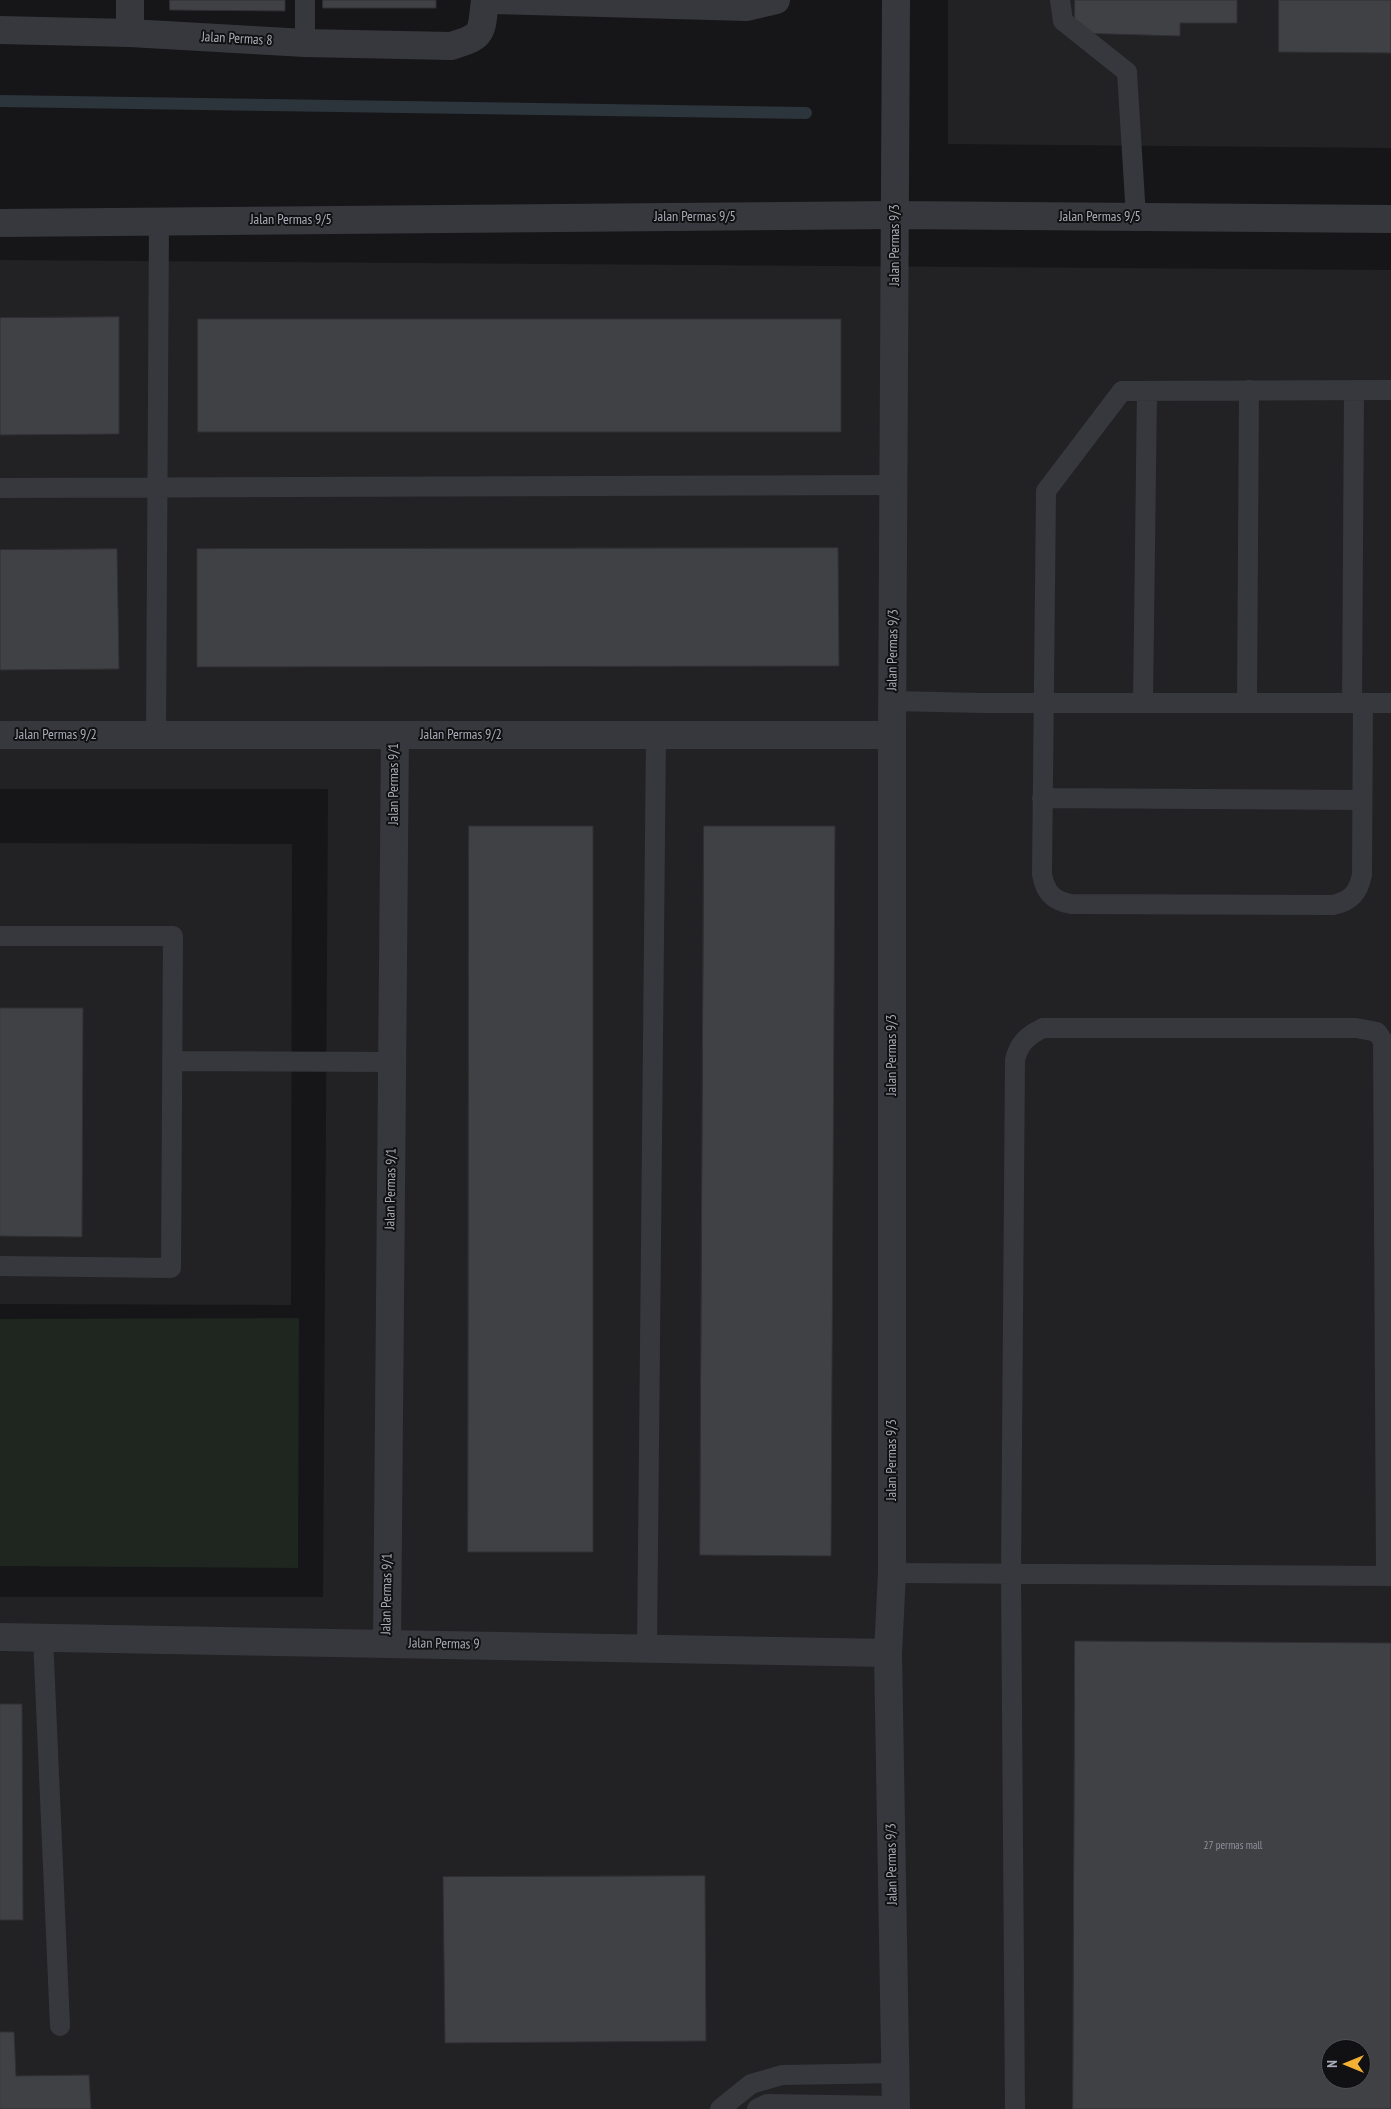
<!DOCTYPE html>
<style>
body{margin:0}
#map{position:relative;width:1391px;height:2109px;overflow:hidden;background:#161618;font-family:"PT Sans Narrow",sans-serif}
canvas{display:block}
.north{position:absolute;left:1321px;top:2039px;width:50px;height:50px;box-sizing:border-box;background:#111113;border:1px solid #4d4f55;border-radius:50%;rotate:270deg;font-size:14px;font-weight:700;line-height:20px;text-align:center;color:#a8adb8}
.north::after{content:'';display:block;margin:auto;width:18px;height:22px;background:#f2b134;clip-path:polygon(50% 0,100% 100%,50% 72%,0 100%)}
</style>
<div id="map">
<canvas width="1391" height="2109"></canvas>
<div class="north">N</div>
</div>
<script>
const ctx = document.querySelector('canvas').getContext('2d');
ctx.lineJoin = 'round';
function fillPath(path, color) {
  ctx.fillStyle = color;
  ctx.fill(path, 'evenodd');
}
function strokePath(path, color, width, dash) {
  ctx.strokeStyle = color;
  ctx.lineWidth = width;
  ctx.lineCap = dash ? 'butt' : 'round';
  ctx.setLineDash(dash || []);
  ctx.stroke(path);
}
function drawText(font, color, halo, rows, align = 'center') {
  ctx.font = font + ' "PT Sans Narrow",sans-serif';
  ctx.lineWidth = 4;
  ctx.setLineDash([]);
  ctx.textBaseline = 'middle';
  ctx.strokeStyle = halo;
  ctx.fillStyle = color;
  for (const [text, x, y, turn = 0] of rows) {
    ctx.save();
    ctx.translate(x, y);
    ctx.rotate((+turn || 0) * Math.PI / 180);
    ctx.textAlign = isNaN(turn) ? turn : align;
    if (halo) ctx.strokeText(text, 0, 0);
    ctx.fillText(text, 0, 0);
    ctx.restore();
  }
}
const built = new Path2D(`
 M948 0H1391V148L948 144Z
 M0 260 1391 270V2109H0V1597H323L328 789H0ZM1331 2049H1361V2079H1331Z
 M0 843 292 844 291 1305 0 1304Z`);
const green = new Path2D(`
 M299 1318 298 1568 0 1566V1319Z`);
const stream = new Path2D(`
 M0 101 806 113`);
const building = new Path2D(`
 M170 0H285V11L170 10Z
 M323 0H436V8H323Z
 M1075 0H1237V23H1180V36L1075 33Z
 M1279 0H1391V53L1279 52Z
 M119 317V434L0 435V318Z
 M198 319H841V432H198Z
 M838 548 839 666 197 667V549Z
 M117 549 119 669 0 670V550Z
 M469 826H593V1552H468Z
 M704 826H835L831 1556 700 1555Z
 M0 1008H83L82 1237 0 1236Z
 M1075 1641 1391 1643V2109H1073ZM1331 2049H1361V2079H1331Z
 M0 1704H22L23 1920H0Z
 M705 1876 706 2041 445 2043 443 1877Z
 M0 2032H14L16 2076 89 2075 91 2109H0Z`);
const service = new Path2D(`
 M1060 0 1063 21 1127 72 1136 217
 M305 43V0
 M0 488 894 485
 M892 701 982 703H1391
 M1143 703 1147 391
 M1247 703 1249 390
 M1352 703 1354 390
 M1363 703 1362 875C1358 893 1351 901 1333 905L1071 904C1053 901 1045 892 1042 874L1046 491 1122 391 1391 390
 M156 735 159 221
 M1042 798 1362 800
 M0 936H173L171 1268 0 1266
 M172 1061 392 1062
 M892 1573 1391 1576
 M43 1637 60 2026
 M647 1648 656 735
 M720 2109 751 2084 782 2075 896 2073
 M757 2109 767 2104 896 2106
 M1015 2109 1011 1574 1015 1060C1019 1043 1027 1036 1043 1028H1356L1377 1032 1383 1041 1386 1576`);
const minor = new Path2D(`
 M495 0 746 7 776 0
 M0 30 130 33 305 43 451 46C485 36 481 33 485 0
 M130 33V0
 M0 223 895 215
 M0 735H892
 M0 1637 888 1653
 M387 1643 395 735`);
const tertiary = new Path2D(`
 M896 0 892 735V1573L888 1653 896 2109
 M895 215 1391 219`);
const numberNames = [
 ["27 permas mall",1233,1846]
];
const streetNames = [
 ["Jalan Permas 8",237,39,3],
 ["Jalan Permas 9/5",695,217],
 ["Jalan Permas 9/5",1100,217],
 ["Jalan Permas 9/5",291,220],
 ["Jalan Permas 9/3",895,245,-90],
 ["Jalan Permas 9/3",893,650,-89],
 ["Jalan Permas 9/2",56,735],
 ["Jalan Permas 9/2",461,735],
 ["Jalan Permas 9/1",394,784,-90],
 ["Jalan Permas 9/3",892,1055,-90],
 ["Jalan Permas 9/1",391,1189,-89],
 ["Jalan Permas 9/3",892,1460,-90],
 ["Jalan Permas 9/1",387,1594,-89],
 ["Jalan Permas 9",444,1644,1],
 ["Jalan Permas 9/3",892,1864,-91]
];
fillPath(built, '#222225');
fillPath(green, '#1e261f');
strokePath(stream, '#2c353c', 12);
fillPath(building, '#404145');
strokePath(building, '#303034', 1);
strokePath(service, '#37383d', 20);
strokePath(minor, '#37383d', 28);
strokePath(tertiary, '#37383d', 28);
drawText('11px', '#8e929b', null, numberNames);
drawText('14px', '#a8adb8', '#111113', streetNames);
</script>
